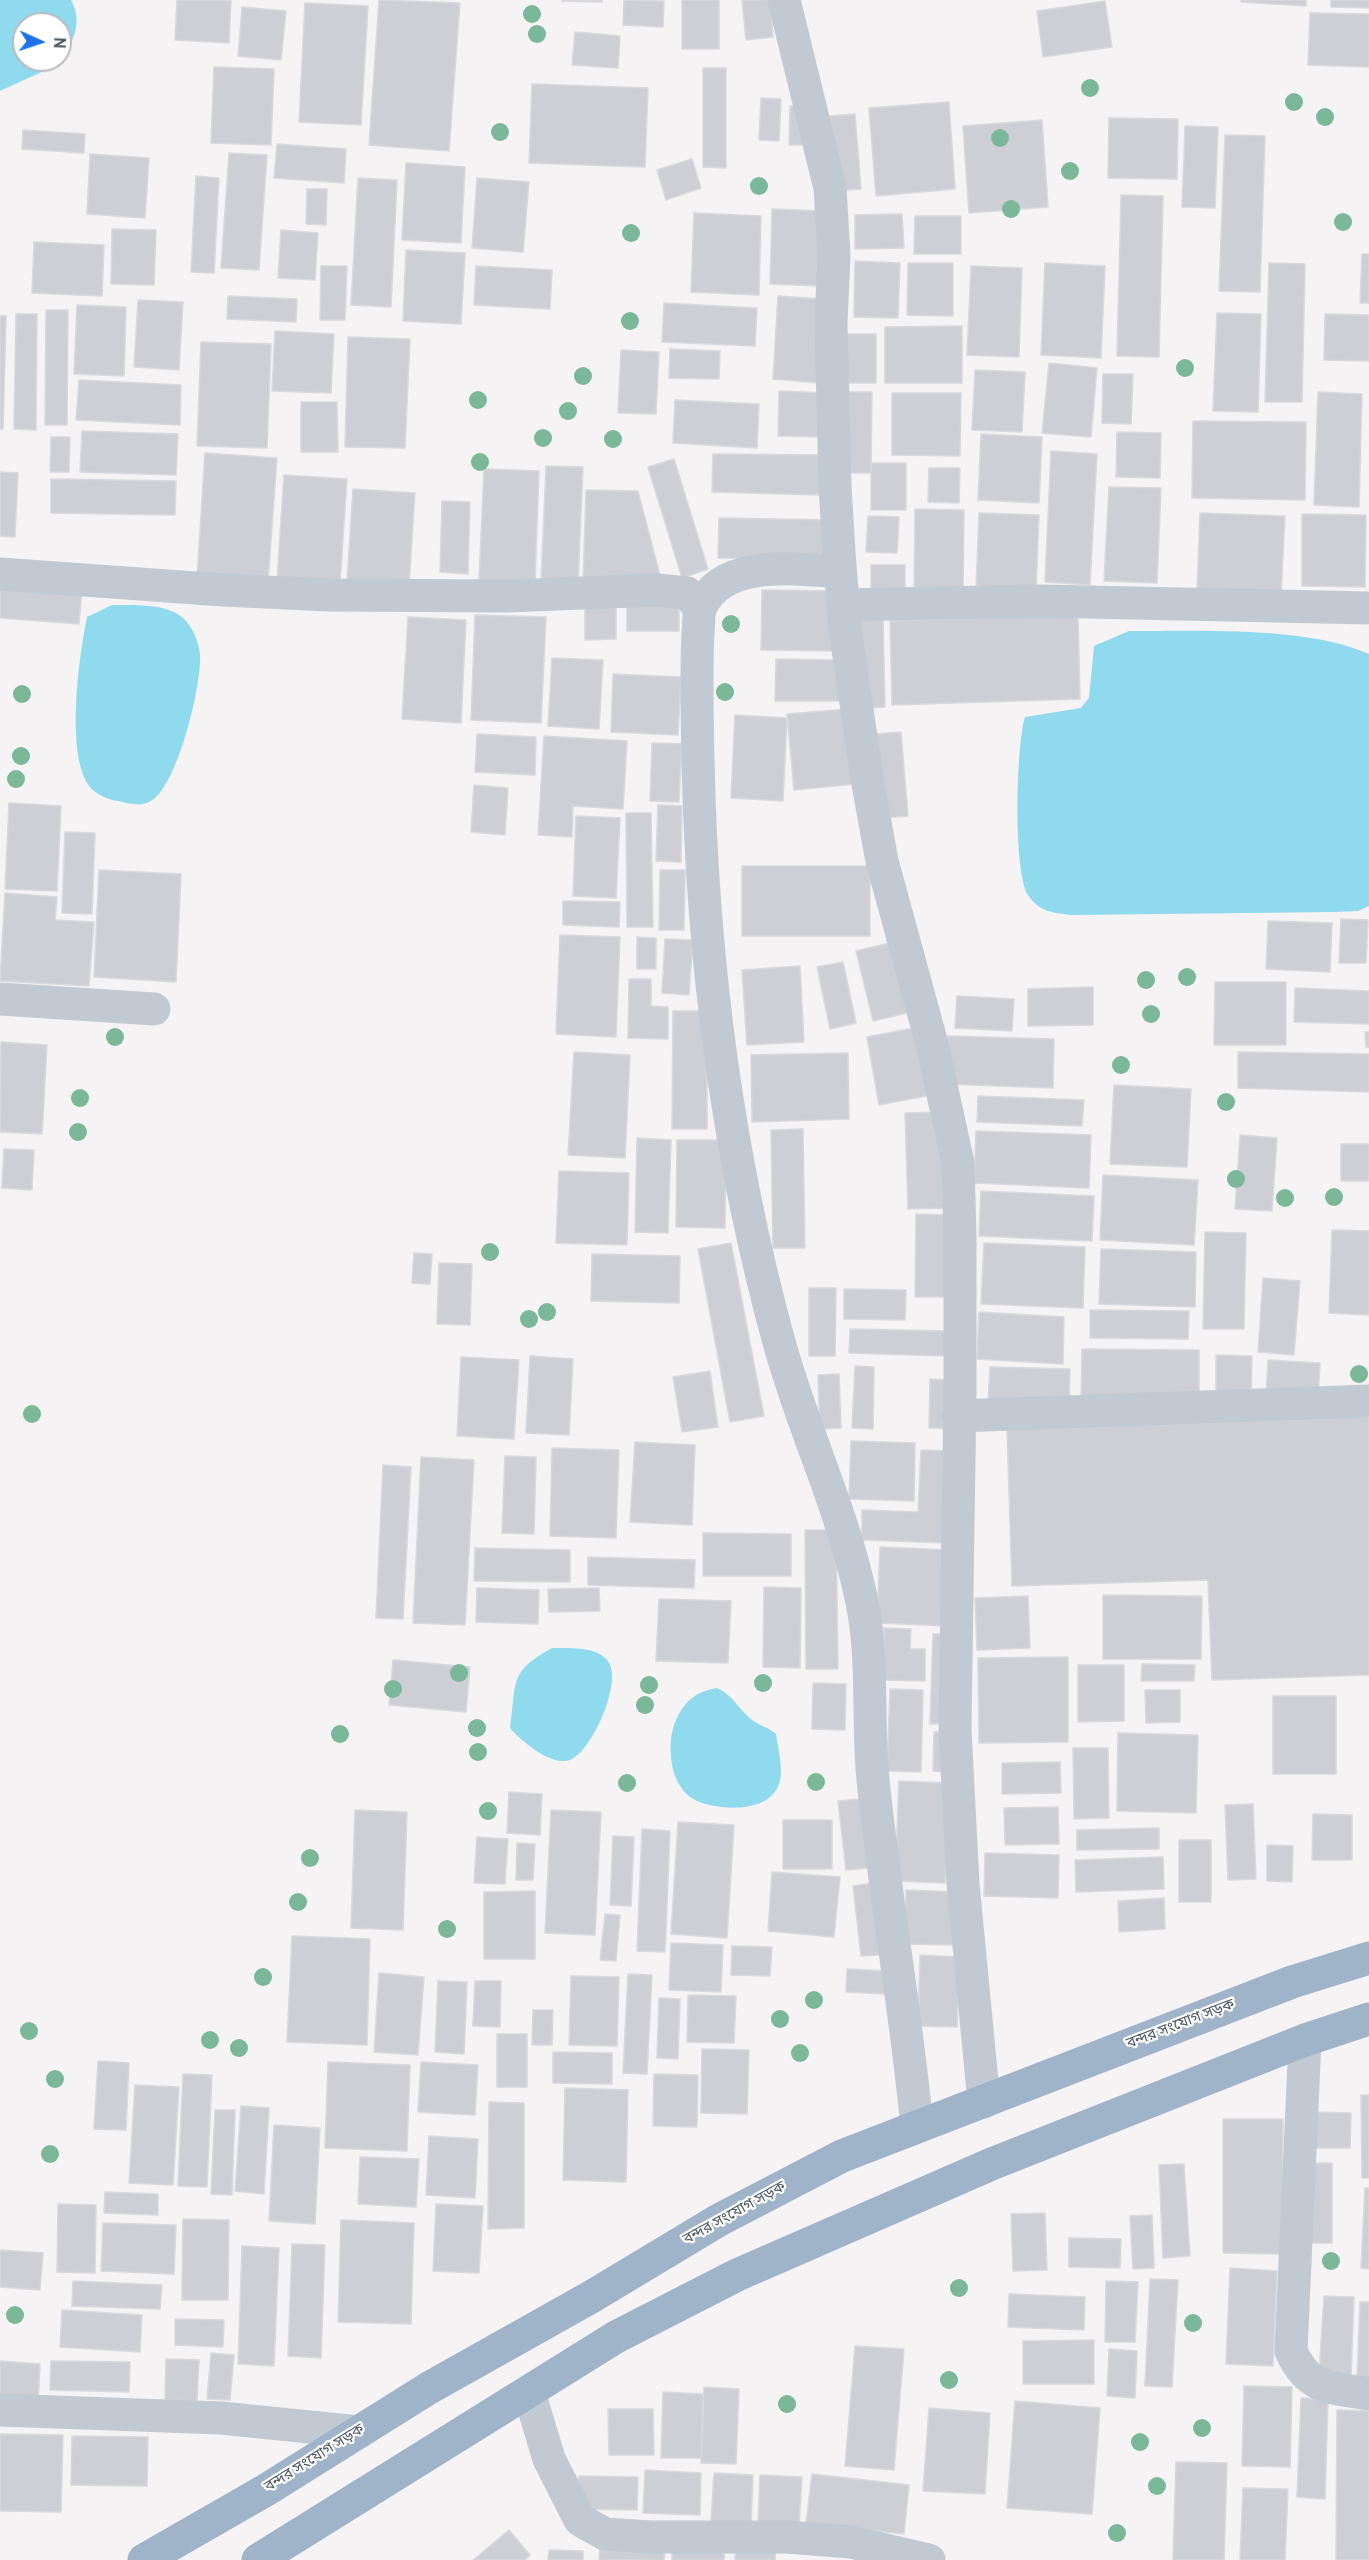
<!DOCTYPE html>
<meta charset="utf-8">
<style>
body{margin:0}
#map{position:relative;width:1369px;height:2560px;overflow:hidden;background:#f5f3f3;font-family:Overpass,sans-serif}
canvas{display:block}
.north{position:absolute;left:12px;top:12px;width:60px;height:60px;box-sizing:border-box;background:#fff;border:2px solid #b7bbc0;border-radius:50%;rotate:93deg;font-size:16px;font-weight:700;line-height:24px;text-align:center;color:#4a5661}
.north::after{content:'';display:block;margin:auto;width:21px;height:27px;background:#1a73e8;clip-path:polygon(50% 0,100% 100%,50% 72%,0 100%)}
</style>
<div id="map">
<canvas width="1369" height="2560"></canvas>
<div class="north">N</div>
</div>
<script>
const ctx = document.querySelector('canvas').getContext('2d');
ctx.lineJoin = 'round';
function fillPath(path, color) {
  ctx.fillStyle = color;
  ctx.fill(path, 'evenodd');
}
function strokePath(path, color, width, dash) {
  ctx.strokeStyle = color;
  ctx.lineWidth = width;
  ctx.lineCap = dash ? 'butt' : 'round';
  ctx.setLineDash(dash || []);
  ctx.stroke(path);
}
function drawText(font, color, halo, rows, align = 'center') {
  ctx.font = font + ' Overpass,"Noto Sans Bengali",sans-serif';
  ctx.lineWidth = 4.5;
  ctx.setLineDash([]);
  ctx.textBaseline = 'middle';
  ctx.strokeStyle = halo;
  ctx.fillStyle = color;
  for (const [text, x, y, turn = 0] of rows) {
    ctx.save();
    ctx.translate(x, y);
    ctx.rotate((+turn || 0) * Math.PI / 180);
    ctx.textAlign = isNaN(turn) ? turn : align;
    if (halo) ctx.strokeText(text, 0, 0);
    ctx.fillText(text, 0, 0);
    ctx.restore();
  }
}
const water = new Path2D(`
 M0 0H71C82 20 76 41 60 56V24H24V60H56L46 70 0 91Z
 M112 605C133 605 167 603 183 618 193 627 199 642 200 655 202 684 177 790 149 802 140 807 127 803 118 801 109 800 95 794 90 787 65 755 79 656 87 617Z
 M1129 631C1197 631 1308 626 1369 654V906L1358 911 1334 912 1072 915C1054 913 1039 912 1028 895 1013 871 1016 745 1025 717L1081 708 1089 698 1094 646Z
 M552 1648C569 1648 597 1646 608 1661 623 1682 593 1748 572 1759 554 1769 521 1741 510 1728 517 1682 508 1672 552 1648Z
 M717 1688C733 1695 738 1709 752 1720 760 1726 768 1727 776 1734 778 1748 784 1771 779 1784 769 1813 721 1811 697 1801 680 1793 672 1774 671 1756 670 1745 671 1731 676 1720 685 1701 695 1692 717 1688Z`);
const building = new Path2D(`
 M177 0H231L229 43 175 40Z
 M379 0 460 3 449 151 369 145Z
 M562 0H602V2L562 1Z
 M624 0 664 1 663 27 623 25Z
 M682 0H719V49H682Z
 M742 0H770L773 37 746 40Z
 M1241 0H1306V6L1241 2Z
 M1331 0H1369V8L1331 7Z
 M1105 1 1112 47 1043 57 1037 11Z
 M305 3 368 6 361 125 299 122Z
 M242 7 286 11 281 60 238 56Z
 M1310 13 1369 14V67L1308 65Z
 M575 32 620 36 618 68 572 65Z
 M214 67 274 69 271 145 211 143Z
 M703 68H726V168L703 167Z
 M532 84 648 88 645 167 529 163Z
 M761 98 781 99 779 141 759 140Z
 M949 102 955 189 876 196 869 108Z
 M790 106H803V145H789Z
 M855 114 861 189 835 191 830 116Z
 M1109 118 1178 119 1177 179 1108 178Z
 M1042 120 1048 207 969 213 963 126Z
 M1185 126 1218 127 1215 208 1182 207Z
 M23 130 85 134 84 153 22 149Z
 M1225 135 1265 136 1260 292 1219 291Z
 M277 144 346 149 344 183 274 178Z
 M229 153 267 155 259 270 221 268Z
 M90 154 149 158 145 218 87 214Z
 M692 159 701 188 666 200 657 170Z
 M406 163 465 167 461 243 402 240Z
 M196 176 219 178 214 273 191 272Z
 M358 178 397 180 391 307 351 305Z
 M477 178 529 182 523 252 472 248Z
 M307 189H327L326 225 306 224Z
 M1121 195 1163 196 1159 357 1117 356Z
 M772 209 823 211 821 286 770 284Z
 M694 213 761 216 759 295 691 292Z
 M902 214 904 248 855 249V215Z
 M915 216H961V254H914Z
 M112 229 156 230 154 285 111 284Z
 M281 230 318 233 315 280 278 278Z
 M34 242 104 245 102 296 32 293Z
 M406 250 465 253 461 324 403 321Z
 M1362 254H1369V303H1360Z
 M855 261 900 263 898 318 854 317Z
 M908 263H953V316L907 315Z
 M1045 263 1105 266 1101 358 1041 355Z
 M1269 263 1305 264 1302 402H1265Z
 M321 266H347L345 320H320Z
 M476 266 552 270 550 309 474 305Z
 M971 266 1022 268 1019 357 967 355Z
 M228 296 297 299 296 322 227 319Z
 M778 296 824 299 819 383 773 379Z
 M138 300 183 302 179 370 134 367Z
 M664 303 757 308 755 346 662 342Z
 M77 305 126 307 124 376 74 374Z
 M46 310H68L67 425H45Z
 M1217 313 1261 314 1258 412 1213 411Z
 M16 314H37L36 430 14 429Z
 M1325 314 1369 315V361L1324 360Z
 M0 316H6L3 429H0Z
 M962 326V383H885V327Z
 M275 331 334 334 331 393 272 391Z
 M840 334H876V383H841Z
 M348 337 410 339 405 448 345 447Z
 M201 342 271 344 267 448 197 446Z
 M670 349 720 351 719 379 669 378Z
 M621 350 659 352 656 414 618 413Z
 M1049 363 1097 368 1091 437 1042 433Z
 M975 370 1025 372 1022 432 972 430Z
 M1103 374H1133L1131 424 1102 423Z
 M79 380 181 385 180 425 76 420Z
 M779 391 826 393 825 437 778 436Z
 M843 392H872L871 473H842Z
 M1318 392 1362 394 1359 507 1314 505Z
 M892 393H961L960 456 892 455Z
 M675 400 759 404 757 448 673 443Z
 M301 402H337L338 452H301Z
 M1193 421 1306 422 1305 500 1192 498Z
 M82 431 178 434 176 475 80 472Z
 M1117 432 1161 433 1160 478 1116 477Z
 M981 434 1042 437 1039 503 978 500Z
 M51 437H70L69 472H50Z
 M1051 451 1097 454 1090 585 1045 582Z
 M205 453 277 458 268 582 197 577Z
 M713 454 824 455 823 495 712 492Z
 M674 459 708 569 682 578 648 467Z
 M871 463H906V510H871Z
 M546 466 583 467 578 584 541 583Z
 M929 468H960L959 503 928 502Z
 M484 469 539 471 535 584 479 581Z
 M0 472 18 473 15 537 0 536Z
 M284 475 347 479 340 584 277 580Z
 M51 479 176 481 175 515 51 513Z
 M1109 487 1161 488 1157 583 1104 581Z
 M353 489 415 493 409 585 347 581Z
 M586 490 638 491 662 583 583 581Z
 M442 501 470 502 468 574 440 572Z
 M915 509 964 510 963 594H914Z
 M979 513 1039 515 1036 590 976 588Z
 M1200 513 1285 516 1281 594 1197 591Z
 M1302 514 1366 515 1365 587 1302 586Z
 M868 516 899 517 897 553 866 552Z
 M719 518 830 520 829 559 718 558Z
 M871 565H905V598H871Z
 M0 584 82 590 79 624 0 618Z
 M762 590 836 591V651L761 650Z
 M616 599V639L585 640V600Z
 M627 601H679V631H627Z
 M475 615 546 617 541 723 471 720Z
 M1078 615 1080 699 892 705 890 621Z
 M408 617 466 620 461 723 402 719Z
 M860 620H883L885 707 862 708Z
 M552 658 603 660 599 729 548 726Z
 M776 659 842 660 841 701H775Z
 M613 674 681 677 678 735 611 732Z
 M849 709 856 784 794 790 787 714Z
 M735 715 787 718 783 801 731 798Z
 M901 732 908 816 883 818 876 734Z
 M477 734 536 737 535 775 475 772Z
 M544 736 627 741 623 809 573 806 572 837 538 835Z
 M652 743 682 744 679 802 650 801Z
 M474 785 508 788 505 835 471 832Z
 M9 803 61 806 57 891 5 889Z
 M658 805 682 806 681 862 656 861Z
 M626 813H651L653 927H627Z
 M576 816 620 818 616 898 573 896Z
 M65 832 95 833 92 914 62 913Z
 M742 866H870V936H742Z
 M99 870 181 874 176 982 94 977Z
 M660 870H685L684 930H659Z
 M5 893 57 897 55 920 94 922 89 986 0 981Z
 M563 901 620 902 619 927 563 925Z
 M1341 919 1368 920 1366 963H1339Z
 M1268 921 1332 923 1330 972 1266 969Z
 M560 935 620 937 616 1037 556 1034Z
 M637 937 656 938V969H637Z
 M665 939 693 940 689 995 662 993Z
 M894 942 911 1012 873 1021 856 951Z
 M843 962 856 1023 830 1029 817 967Z
 M800 966 804 1042 747 1045 742 970Z
 M629 979H651V1006L668 1007V1039L628 1038Z
 M1215 982H1286V1045H1214Z
 M1093 987V1025L1028 1026V989Z
 M1295 988 1369 991V1024L1294 1022Z
 M957 996 1014 999 1012 1031 955 1028Z
 M673 1011H707V1129H672Z
 M919 1027 931 1095 879 1105 867 1037Z
 M1365 1032H1369V1047H1366Z
 M948 1036 1054 1039 1053 1088 946 1084Z
 M1 1042 47 1045 42 1134 0 1132Z
 M574 1052 630 1055 625 1158 568 1155Z
 M1238 1052 1369 1054V1092L1238 1088Z
 M848 1053 849 1119 752 1122 751 1055Z
 M1114 1085 1191 1089 1187 1167 1110 1164Z
 M978 1096 1084 1100 1082 1126 977 1122Z
 M944 1112 946 1208 908 1209 905 1113Z
 M803 1129 805 1248H773L771 1130Z
 M976 1131 1091 1135 1089 1188 974 1183Z
 M1240 1135 1277 1138 1272 1211 1235 1209Z
 M637 1138 671 1140 668 1233 635 1232Z
 M677 1140H726L725 1228 676 1227Z
 M1341 1144H1369V1181H1341Z
 M4 1149 34 1150 32 1190 2 1188Z
 M559 1171 629 1173 627 1245 556 1243Z
 M1103 1175 1198 1180 1194 1245 1100 1240Z
 M981 1191 1094 1196 1092 1241 979 1236Z
 M916 1214 949 1215 948 1297H915Z
 M1332 1230 1369 1231V1315L1329 1313Z
 M1205 1232 1246 1233 1244 1329H1203Z
 M731 1243 764 1416 730 1422 698 1249Z
 M984 1243 1085 1247 1083 1308 981 1304Z
 M1101 1249 1196 1252 1195 1307 1099 1304Z
 M414 1253 432 1254 430 1284 412 1283Z
 M592 1254 680 1256 679 1303 591 1301Z
 M439 1263 472 1264 470 1325 437 1324Z
 M1263 1278 1300 1281 1294 1355 1258 1352Z
 M809 1288H836L835 1356H809Z
 M844 1289 906 1290 905 1320 844 1319Z
 M1090 1310 1189 1311 1188 1339 1090 1338Z
 M979 1312 1064 1317 1063 1364 977 1359Z
 M850 1329 946 1331 945 1356 849 1353Z
 M1082 1349 1199 1350V1403L1081 1401Z
 M1216 1355 1252 1356 1251 1401H1216Z
 M530 1356 573 1359 569 1435 526 1433Z
 M461 1357 519 1360 514 1439 457 1436Z
 M1268 1360 1320 1363 1318 1398 1266 1395Z
 M855 1366 874 1367 873 1429 852 1428Z
 M990 1367 1070 1369 1069 1406 988 1403Z
 M710 1371 718 1427 682 1432 673 1377Z
 M839 1374 841 1428 820 1429 818 1375Z
 M930 1379 953 1380V1429L929 1428Z
 M1369 1417V1675L1212 1680 1208 1580 1012 1586 1007 1430Z
 M851 1441 915 1443 914 1501 849 1499Z
 M635 1442 695 1445 692 1525 630 1522Z
 M552 1448 619 1450 616 1538 550 1536Z
 M921 1450 954 1451 950 1543 862 1540V1510L918 1512Z
 M505 1456 536 1457 534 1534 502 1533Z
 M421 1457 474 1460 465 1625 413 1623Z
 M383 1465 411 1467 403 1619 376 1618Z
 M805 1530H836L838 1669H806Z
 M703 1533 791 1534V1576H703Z
 M880 1547 950 1550 947 1626 877 1623Z
 M475 1548 570 1550V1582L474 1581Z
 M588 1557 695 1560 694 1588 588 1585Z
 M764 1587 801 1588 800 1668 763 1667Z
 M477 1588 539 1590 538 1624 476 1622Z
 M599 1588 600 1611 549 1612 548 1589Z
 M1103 1595 1202 1596 1201 1659H1103Z
 M1028 1596 1030 1648 977 1650 975 1598Z
 M659 1599 731 1601 728 1663 656 1661Z
 M884 1628 911 1629 910 1649H925V1681L884 1680Z
 M933 1634H951L947 1724H930Z
 M1068 1657V1742L979 1743 978 1658Z
 M393 1660 470 1667 466 1712 389 1705Z
 M1142 1664 1195 1665 1194 1681H1141Z
 M1078 1665H1124V1721L1078 1722Z
 M813 1683 846 1684 845 1730 812 1729Z
 M890 1689 923 1690 921 1772 887 1771Z
 M1145 1690H1180V1722L1146 1723Z
 M1273 1696H1336V1774H1273Z
 M934 1732H950L949 1772 933 1771Z
 M1118 1733 1198 1735 1196 1813 1117 1811Z
 M1073 1748H1108L1109 1818 1074 1819Z
 M1060 1762 1061 1793 1002 1794V1763Z
 M899 1781 949 1783 945 1883 895 1881Z
 M509 1792 542 1794 540 1835 507 1833Z
 M861 1799 868 1868 846 1870 838 1801Z
 M1253 1804 1256 1879 1228 1880 1225 1805Z
 M1058 1807 1059 1844 1005 1845 1004 1808Z
 M355 1810 407 1812 403 1930 351 1928Z
 M551 1810 601 1812 595 1935 545 1933Z
 M1313 1814 1352 1815V1860H1312Z
 M783 1820H832V1869H783Z
 M678 1822 734 1825 727 1938 671 1934Z
 M1159 1828V1849L1077 1850V1830Z
 M642 1829 670 1831 665 1952 637 1951Z
 M613 1836 634 1837 631 1906 610 1905Z
 M477 1837 508 1839 505 1884 474 1883Z
 M1179 1840H1211V1902H1179Z
 M517 1843 535 1844 533 1880H516Z
 M1267 1845 1293 1846 1292 1882 1267 1881Z
 M985 1853 1059 1855 1058 1898 984 1896Z
 M1163 1857 1164 1889 1076 1892 1075 1860Z
 M772 1872 840 1877 834 1937 768 1931Z
 M872 1883 880 1955 861 1956 853 1886Z
 M906 1890 956 1892 955 1945 905 1944Z
 M535 1891V1959H484V1892Z
 M1164 1898 1165 1929 1119 1932 1118 1901Z
 M605 1914 620 1915 616 1961 600 1960Z
 M292 1936 370 1939 367 2045 287 2042Z
 M671 1943 723 1945 721 1992 669 1990Z
 M732 1946 772 1947 770 1976 731 1975Z
 M920 1955 959 1957 957 2027 918 2026Z
 M847 1969 887 1971 886 1994 846 1992Z
 M379 1973 424 1977 418 2055 374 2052Z
 M628 1974 652 1975 647 2074 623 2073Z
 M571 1976 619 1977 617 2046 569 2045Z
 M438 1981 467 1982 464 2054 435 2052Z
 M475 1981H501L500 2027 473 2026Z
 M688 1995 736 1996 734 2043 687 2042Z
 M659 1998 680 1999 678 2059 657 2058Z
 M533 2010H553L552 2045H532Z
 M497 2034H527V2087H497Z
 M702 2049 749 2050 747 2114 701 2113Z
 M553 2052 612 2053V2084L553 2083Z
 M98 2061 129 2063 126 2130 94 2129Z
 M328 2062 410 2065 407 2151 325 2148Z
 M421 2062 478 2065 475 2115 418 2112Z
 M183 2074 212 2075 207 2187 178 2186Z
 M654 2074 698 2075 697 2127 653 2126Z
 M135 2085 179 2087 173 2185 129 2183Z
 M565 2088 628 2090 626 2182 563 2180Z
 M1361 2095H1369V2178H1362Z
 M489 2102 524 2103V2228L488 2229Z
 M241 2106 269 2108 264 2194 235 2191Z
 M215 2110H235L232 2195 211 2194Z
 M1310 2112 1351 2113 1350 2148H1309Z
 M1223 2119H1283L1282 2254 1223 2253Z
 M274 2125 320 2128 315 2224 269 2221Z
 M429 2136 478 2139 475 2198 426 2195Z
 M360 2157 419 2159 416 2207 358 2204Z
 M1303 2163H1332V2243H1304Z
 M1184 2164 1190 2256 1163 2258 1159 2165Z
 M1365 2188H1369V2269L1361 2268Z
 M105 2192 158 2194V2215L104 2213Z
 M58 2204 96 2205 95 2273 57 2272Z
 M436 2204 483 2206 479 2273 433 2271Z
 M1045 2213 1047 2270 1013 2271 1011 2214Z
 M1152 2215 1154 2268 1133 2269 1130 2216Z
 M183 2219 229 2220 228 2300H182Z
 M341 2220 414 2223 411 2324 338 2322Z
 M103 2223 176 2225 174 2274 101 2271Z
 M1069 2238 1121 2239 1120 2268 1069 2267Z
 M292 2244 325 2245 321 2358 288 2356Z
 M242 2246 279 2248 274 2366 238 2364Z
 M0 2250 43 2253 40 2290 0 2287Z
 M1230 2268 1277 2271 1273 2366 1226 2364Z
 M1150 2279 1178 2280 1172 2387 1145 2386Z
 M73 2281 162 2285 160 2309 72 2306Z
 M1106 2281 1138 2282 1135 2342H1105Z
 M1009 2294 1085 2297 1084 2330 1008 2327Z
 M1324 2296 1354 2297 1351 2376 1319 2375Z
 M1360 2302H1369V2380L1357 2379Z
 M62 2310 142 2315 140 2352 60 2347Z
 M175 2319 224 2320 223 2347 175 2345Z
 M1094 2340V2384H1023V2341Z
 M855 2346 904 2349 894 2470 845 2466Z
 M1109 2349 1137 2351 1135 2398 1107 2396Z
 M211 2353 234 2355 230 2400 207 2399Z
 M166 2359 199 2360 197 2401 165 2400Z
 M0 2361 40 2364 38 2402 0 2399Z
 M51 2361 130 2362 129 2392 50 2390Z
 M1244 2386 1292 2387 1290 2467 1242 2466Z
 M704 2387 739 2389 736 2464 701 2463Z
 M663 2392 703 2394 701 2458H661Z
 M1301 2398 1328 2400 1325 2499 1297 2497Z
 M1015 2401 1100 2408 1092 2514 1007 2508Z
 M929 2408 990 2413 985 2494 923 2491Z
 M608 2409H653L654 2455H609Z
 M1337 2410 1369 2411V2560H1336Z
 M0 2434 63 2435 61 2512 0 2511Z
 M72 2436 148 2437 147 2486 71 2485Z
 M1176 2462 1227 2463 1224 2560H1173Z
 M645 2470 701 2473 700 2515 643 2513Z
 M714 2473 753 2475 751 2525 711 2522Z
 M812 2474 909 2485 904 2534 806 2523Z
 M760 2475 802 2477 799 2526 758 2524Z
 M579 2476 638 2477 637 2510 578 2509Z
 M1243 2488 1288 2489 1285 2560H1240Z
 M509 2530 530 2555 525 2560H473Z
 M601 2539 665 2544 664 2560H599Z
 M672 2543 725 2544 724 2560H672Z
 M736 2545 776 2547 775 2560H735Z
 M549 2550 583 2551V2560H548Z`);
const minor = new Path2D(`
 M784 0 830 188 834 255 831 324 835 486 839 552 845 629 868 784 882 861 932 1044 958 1163 960 1237V1393L955 1729 963 1884 984 2102
 M840 572C798 569 722 558 701 607 698 613 699 624 698 632 696 675 697 717 698 760 702 955 727 1153 779 1342 803 1430 844 1512 862 1602 874 1661 867 1721 873 1780 885 1896 906 2011 917 2127
 M0 574 223 590 329 595 508 596 657 590 687 593 700 608
 M843 605 1041 601 1369 608
 M0 999 154 1009
 M958 1416 1369 1401
 M1305 2040 1291 2351C1308 2390 1330 2387 1369 2394
 M529 2392 549 2459 580 2520 605 2534 650 2537H787L851 2542 929 2560
 M0 2410 221 2418 359 2432`);
const trunk = new Path2D(`
 M144 2560 266 2490 429 2388 591 2297 719 2220 842 2156 1292 1982 1369 1958
 M258 2560 616 2337 739 2274 989 2165 1305 2040 1369 2019`);
const trees = [
 [532,14],
 [537,34],
 [1090,88],
 [1294,102],
 [1325,117],
 [500,132],
 [1000,138],
 [1070,171],
 [759,186],
 [1011,209],
 [1343,222],
 [631,233],
 [630,321],
 [1185,368],
 [583,376],
 [478,400],
 [568,411],
 [543,438],
 [613,439],
 [480,462],
 [731,624],
 [725,692],
 [22,694],
 [21,756],
 [16,779],
 [1187,977],
 [1146,980],
 [1151,1014],
 [115,1037],
 [1121,1065],
 [80,1098],
 [1226,1102],
 [78,1132],
 [1236,1179],
 [1334,1197],
 [1285,1198],
 [490,1252],
 [547,1312],
 [529,1319],
 [1359,1374],
 [32,1414],
 [459,1673],
 [763,1683],
 [649,1685],
 [393,1689],
 [645,1705],
 [477,1728],
 [340,1734],
 [478,1752],
 [816,1782],
 [627,1783],
 [488,1811],
 [310,1858],
 [298,1902],
 [447,1929],
 [263,1977],
 [814,2000],
 [780,2019],
 [29,2031],
 [210,2040],
 [239,2048],
 [800,2053],
 [55,2079],
 [50,2154],
 [1331,2261],
 [959,2288],
 [15,2315],
 [1193,2323],
 [949,2380],
 [787,2404],
 [1202,2428],
 [1140,2442],
 [1157,2486],
 [1117,2533]
];
const streetNames = [
 ["বন্দর সংযোগ সড়ক",1181,2025,-21],
 ["বন্দর সংযোগ সড়ক",735,2214,-29],
 ["বন্দর সংযোগ সড়ক",315,2459,-32]
];
fillPath(water, '#90daee');
fillPath(building, '#cdcfd5');
strokePath(building, '#d7d9de', 1.5);
strokePath(minor, '#c1cad2', 33);
strokePath(trunk, '#9fb4c9', 33);
ctx.fillStyle = '#7bb799';
for (const [x, y] of trees) {
  ctx.beginPath();
  ctx.arc(x, y, 9, 0, 2 * Math.PI);
  ctx.fill();
}
drawText('15px', '#4a5661', '#fff', streetNames);
</script>
